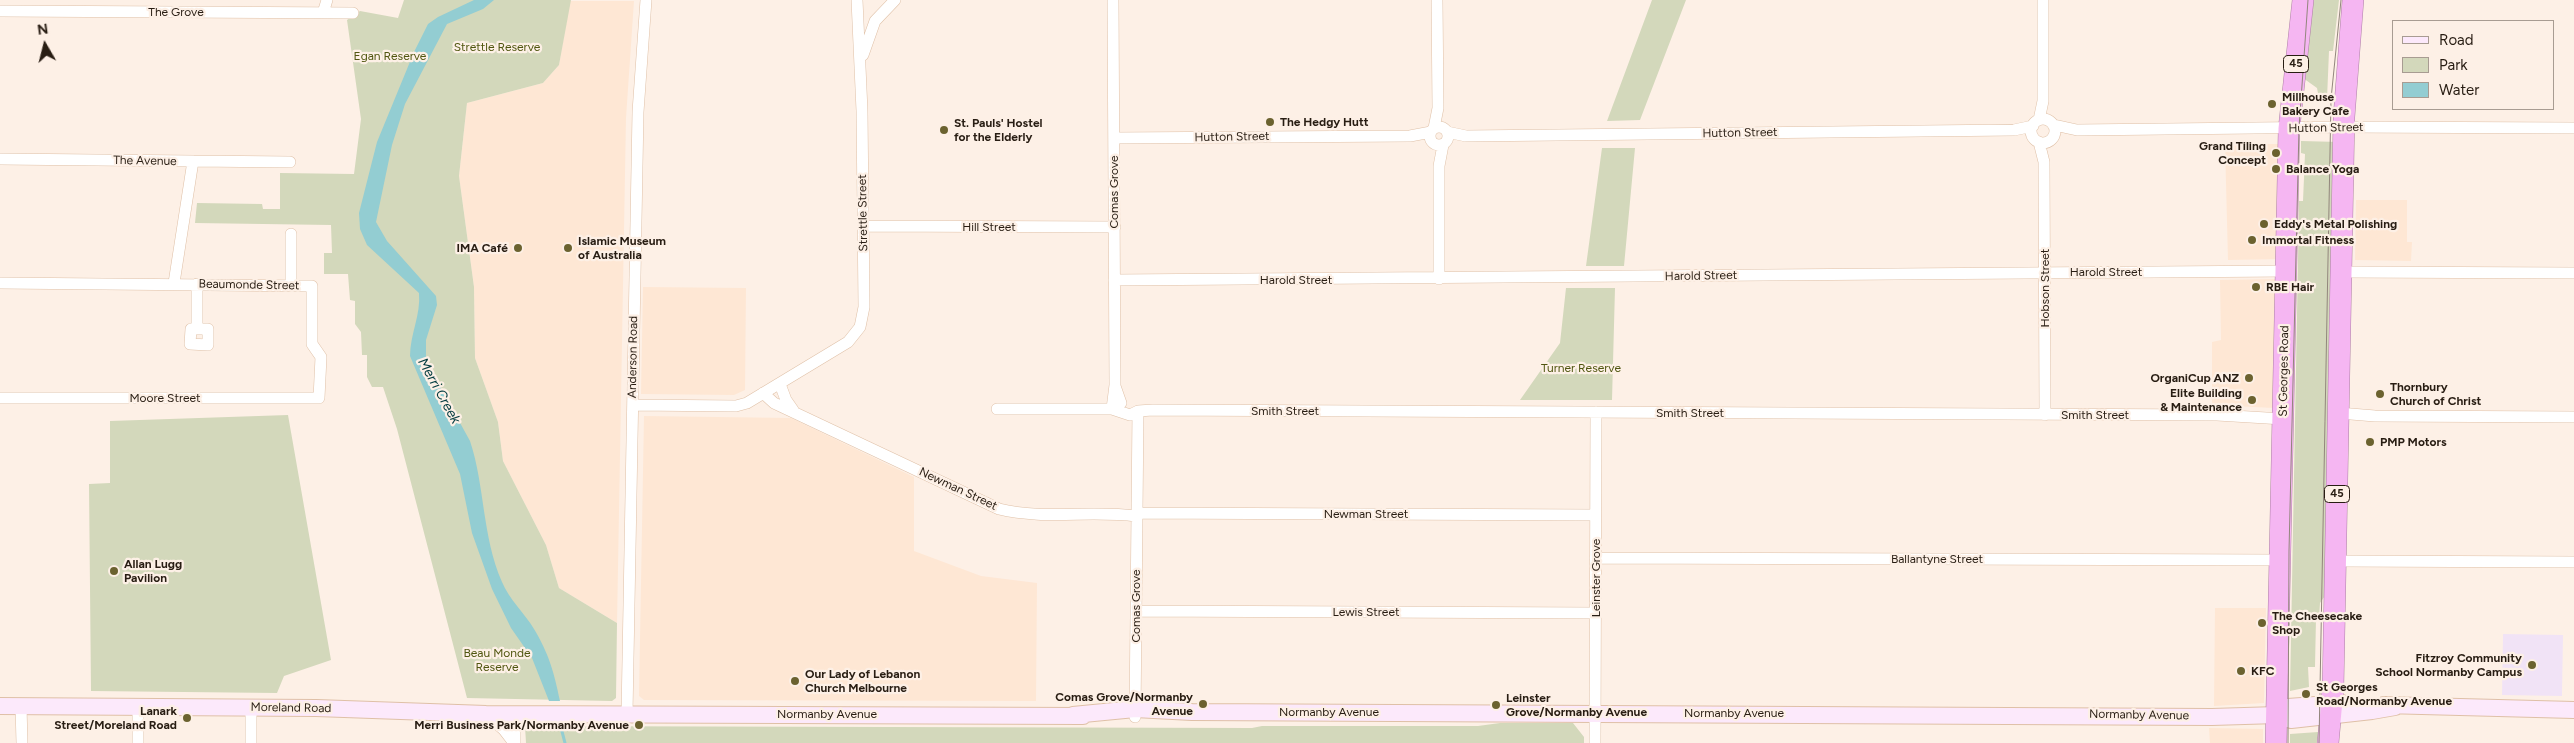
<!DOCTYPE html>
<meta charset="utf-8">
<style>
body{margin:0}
#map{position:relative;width:2574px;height:743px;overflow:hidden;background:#fdf0e6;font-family:Figtree,sans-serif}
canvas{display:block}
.legend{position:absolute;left:2392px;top:20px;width:162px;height:90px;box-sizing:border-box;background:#fdf0e6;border:1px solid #a89c92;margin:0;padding:6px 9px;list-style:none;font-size:15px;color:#281d13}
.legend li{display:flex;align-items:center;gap:10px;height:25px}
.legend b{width:25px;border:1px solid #a89c92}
.north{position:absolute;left:20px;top:20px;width:50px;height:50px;-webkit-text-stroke:4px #fdf0e6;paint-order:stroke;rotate:352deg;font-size:14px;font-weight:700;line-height:20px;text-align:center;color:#281d13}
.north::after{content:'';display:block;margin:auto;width:18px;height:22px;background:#281d13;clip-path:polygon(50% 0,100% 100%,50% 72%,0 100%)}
</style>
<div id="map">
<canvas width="2574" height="743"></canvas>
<ul class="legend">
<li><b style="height:6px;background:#fce9fb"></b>Road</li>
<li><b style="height:14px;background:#d3d8bb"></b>Park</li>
<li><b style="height:14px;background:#93cdd2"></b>Water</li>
</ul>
<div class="north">N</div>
</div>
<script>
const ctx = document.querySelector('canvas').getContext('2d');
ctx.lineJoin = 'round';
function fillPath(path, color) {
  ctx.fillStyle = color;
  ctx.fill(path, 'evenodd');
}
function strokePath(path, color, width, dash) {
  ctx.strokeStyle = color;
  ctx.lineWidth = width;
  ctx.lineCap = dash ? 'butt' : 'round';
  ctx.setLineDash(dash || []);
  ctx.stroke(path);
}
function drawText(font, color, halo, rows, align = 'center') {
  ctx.font = font + ' Figtree,sans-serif';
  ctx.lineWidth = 4.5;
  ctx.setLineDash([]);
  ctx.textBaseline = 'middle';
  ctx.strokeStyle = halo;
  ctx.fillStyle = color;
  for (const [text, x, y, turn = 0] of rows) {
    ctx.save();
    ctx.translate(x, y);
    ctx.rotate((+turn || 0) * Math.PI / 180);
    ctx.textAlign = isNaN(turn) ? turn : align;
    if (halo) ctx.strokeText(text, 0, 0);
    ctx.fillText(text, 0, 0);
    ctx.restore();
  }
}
const built = new Path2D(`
 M570 1H634L626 118 617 623 559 588 546 545 503 461 498 422 475 358 474 287 459 176 467 103 543 83 559 65Z
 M2225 144H2281L2282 259 2228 260Z
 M2356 200H2407V242H2412L2411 261 2355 260Z
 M2277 279 2274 408 2212 405V342L2221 340 2220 280Z
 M643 287 746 288 745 390 734 395 641 394Z
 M644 416 791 418 914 477V551L981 576 1037 583 1036 701 644 700 639 696Z
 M2215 608H2266L2264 703 2214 706Z
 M2209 728 2263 729V743H2210Z`);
const education = new Path2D(`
 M2503 634 2563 635 2562 696 2502 695Z`);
const green = new Path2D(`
 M404 0H571L559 65 543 83 467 103 459 176 474 287 475 358 498 422 503 461 546 545 559 588 617 623 616 698 612 701 467 698 397 429 383 387H372L367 377V355H362L361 332 355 324V301L350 300 348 274H324V253H332L331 225 195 223 197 203 262 204 263 209H280V173L354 174 361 119 347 20 360 11 398 18Z
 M1652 0H1686L1640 120 1607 121Z
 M2310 0H2339L2333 51H2329L2327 99H2319L2317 88 2303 78Z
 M2301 141 2339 142 2327 593 2320 603 2319 618H2316L2315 667H2308L2309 687 2290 691 2298 261 2299 201H2303L2305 154 2301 153Z
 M1602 148H1635L1624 266H1586Z
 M1566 288H1615L1612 400H1520L1560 343Z
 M288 415 331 660 284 676 277 693 91 691 89 484 110 483V421Z
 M1500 723H1573L1584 737V743H526L525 726 1252 728 1262 726H1478Z
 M2318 732V743H2290V734Z`);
const water = new Path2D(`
 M474 0H494L483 9 447 24 405 104 392 145 376 222 387 241 436 296 437 305 426 340V361L470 441C485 486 482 536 502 582 509 599 525 614 534 629 549 654 554 672 560 701H549L532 658 511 628 492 589 472 533 460 474 410 356C410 334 421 315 419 293L367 245 360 229 359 213 377 142 414 52 428 24 438 17Z`);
const stream = new Path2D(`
 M559 720 565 743`);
const street = new Path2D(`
 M0 11 353 13
 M323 13 327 0
 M863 55 875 21 895 0
 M2031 131a12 12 0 1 1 24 0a12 12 0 1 1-24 0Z
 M2039 120 2043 101V0
 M2054 125 2077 130 2344 127 2574 128
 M1430 136a9 9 0 1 1 18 0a9 9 0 1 1-18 0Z
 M1434 128 1438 108 1437 0
 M1447 132 1466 136 2014 130 2033 126
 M1114 138 1410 136 1431 132
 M2039 142 2044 162 2045 415
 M0 159 290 162
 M863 226 1115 227
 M291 234V286
 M2342 272 2574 273
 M1439 279V166L1443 145
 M1114 280 2287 271
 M0 283 312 286V344L321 357 319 398H0
 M174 283 193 161
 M191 329H208V345L190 344Z
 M197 329V284
 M780 384 786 400 793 410
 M1115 386 1121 403
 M763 393 774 403 999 509C1043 520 1091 510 1136 516
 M633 405 736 406 747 403 848 342 860 327 864 307 862 111 857 0
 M997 409H1112L1130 415
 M1112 409 1115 385 1113 0
 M2339 413 2375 416 2574 417
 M1130 415 1138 411 1153 410 2217 415 2283 419
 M1136 513 1595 515
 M1595 558 2279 560
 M2336 561 2574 562
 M1136 611 1596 613
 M21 706 22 743
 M138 707V743
 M251 708V743
 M486 714 504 730 514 743
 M627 714 638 112 646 0
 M1135 717 1138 411
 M515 743V725L528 714
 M1595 743 1596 412`);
const secondary = new Path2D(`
 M2384 705 2574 710
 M0 706 316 708 486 714 1083 716
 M1073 715 1135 709 1192 712 2212 717 2277 715 2291 720 2372 711 2395 707
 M2277 715 2288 707 2342 703`);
const highway = new Path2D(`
 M2276 743 2289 129 2303 0
 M2328 743 2333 689 2344 117 2353 0`);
const tram = new Path2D(`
 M2288 743 2289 551 2299 128 2308 0
 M2319 743 2331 99 2341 0`);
const markers = [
 [2272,104,5,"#6b622f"],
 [1270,122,5,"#6b622f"],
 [944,130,5,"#6b622f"],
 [2276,153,5,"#6b622f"],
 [2276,169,5,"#6b622f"],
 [2264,224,5,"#6b622f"],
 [2252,240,5,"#6b622f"],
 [518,248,5,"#6b622f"],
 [568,248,5,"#6b622f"],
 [2256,287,5,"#6b622f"],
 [2249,378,5,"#6b622f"],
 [2380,394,5,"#6b622f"],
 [2252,400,5,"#6b622f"],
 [2370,442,5,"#6b622f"],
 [114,571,5,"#6b622f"],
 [2262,623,5,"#6b622f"],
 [2532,665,5,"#6b622f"],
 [2241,671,5,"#6b622f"],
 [795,681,5,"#6b622f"],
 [2306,694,5,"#6b622f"],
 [1203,704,5,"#6b622f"],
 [1496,705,5,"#6b622f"],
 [187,718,5,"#6b622f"],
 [639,725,5,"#6b622f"]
];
const shields = [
 [2296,64,25],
 [2337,494,25]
];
const shieldNames = [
 ["45",2296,64],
 ["45",2337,494]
];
const streetNames = [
 ["The Grove",176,12],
 ["Hutton Street",2326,128,-1],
 ["Hutton Street",1740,133,-1],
 ["Hutton Street",1232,137,-1],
 ["The Avenue",145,161,1],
 ["Comas Grove",1114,192,-90],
 ["Strettle Street",863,213,-91],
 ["Hill Street",989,227],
 ["Harold Street",2106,272],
 ["Harold Street",1701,276,-1],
 ["Harold Street",1296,280],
 ["Beaumonde Street",249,285,1],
 ["Hobson Street",2045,288,-90],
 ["Anderson Road",633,357,-89],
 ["St Georges Road",2284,371,-89],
 ["Moore Street",165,398],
 ["Smith Street",1285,411],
 ["Smith Street",1690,413],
 ["Smith Street",2095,415],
 ["Newman Street",958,489,25],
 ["Newman Street",1366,514],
 ["Ballantyne Street",1937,559],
 ["Leinster Grove",1596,578,-90],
 ["Comas Grove",1136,606,-90],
 ["Lewis Street",1366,612],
 ["Moreland Road",291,708,1],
 ["Normanby Avenue",1329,712],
 ["Normanby Avenue",1734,713],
 ["Normanby Avenue",827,714],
 ["Normanby Avenue",2139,715,1]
];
const parkNames = [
 ["Strettle Reserve",497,47],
 ["Egan Reserve",390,56],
 ["Turner Reserve",1581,368],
 ["Beau Monde",497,653],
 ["Reserve",497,667]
];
const poiNames = [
 ["Millhouse",2282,97],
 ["Bakery Cafe",2282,111],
 ["The Hedgy Hutt",1280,122],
 ["St. Pauls' Hostel",954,123],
 ["for the Elderly",954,137],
 ["Grand Tiling",2266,146,"right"],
 ["Concept",2266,160,"right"],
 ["Balance Yoga",2286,169],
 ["Eddy's Metal Polishing",2274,224],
 ["Immortal Fitness",2262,240],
 ["Islamic Museum",578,241],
 ["of Australia",578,255],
 ["IMA Café",508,248,"right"],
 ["RBE Hair",2266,287],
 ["OrganiCup ANZ",2239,378,"right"],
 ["Thornbury",2390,387],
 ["Church of Christ",2390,401],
 ["Elite Building",2242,393,"right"],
 ["& Maintenance",2242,407,"right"],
 ["PMP Motors",2380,442],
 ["Allan Lugg",124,564],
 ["Pavilion",124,578],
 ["The Cheesecake",2272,616],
 ["Shop",2272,630],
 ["Fitzroy Community",2522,658,"right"],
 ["School Normanby Campus",2522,672,"right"],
 ["KFC",2251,671],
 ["Our Lady of Lebanon",805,674],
 ["Church Melbourne",805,688],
 ["St Georges",2316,687],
 ["Road/Normanby Avenue",2316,701],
 ["Comas Grove/Normanby",1193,697,"right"],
 ["Avenue",1193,711,"right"],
 ["Leinster",1506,698],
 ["Grove/Normanby Avenue",1506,712],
 ["Lanark",177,711,"right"],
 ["Street/Moreland Road",177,725,"right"],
 ["Merri Business Park/Normanby Avenue",629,725,"right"]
];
const waterNames = [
 ["Merri Creek",439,391,61]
];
fillPath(built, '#fee7d4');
fillPath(education, '#f1e3f6');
fillPath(green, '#d3d8bb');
fillPath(water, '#93cdd2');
strokePath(stream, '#93cdd2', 3);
strokePath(street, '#dfc0a7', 12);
strokePath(secondary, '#dfc0a7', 18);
strokePath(highway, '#ad80a4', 22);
strokePath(street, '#fff', 11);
strokePath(secondary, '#fce9fb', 16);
strokePath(highway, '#f5b6f2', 21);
strokePath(tram, '#92867c', 1);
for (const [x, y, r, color] of markers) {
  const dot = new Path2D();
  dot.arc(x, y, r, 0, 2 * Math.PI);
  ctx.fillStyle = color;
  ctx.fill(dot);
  strokePath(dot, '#fdf0e6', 2);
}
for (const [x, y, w] of shields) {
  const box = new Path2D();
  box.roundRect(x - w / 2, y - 8.5, w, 17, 4);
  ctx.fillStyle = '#fdf0e6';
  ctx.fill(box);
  strokePath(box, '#281d13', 1);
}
drawText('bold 11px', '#281d13', null, shieldNames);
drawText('12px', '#281d13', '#fdf0e6', streetNames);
drawText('12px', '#505610', '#fdf0e6', parkNames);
drawText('bold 12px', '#281d13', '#fdf0e6', poiNames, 'left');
drawText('italic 14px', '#003a3f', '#fdf0e6', waterNames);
</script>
